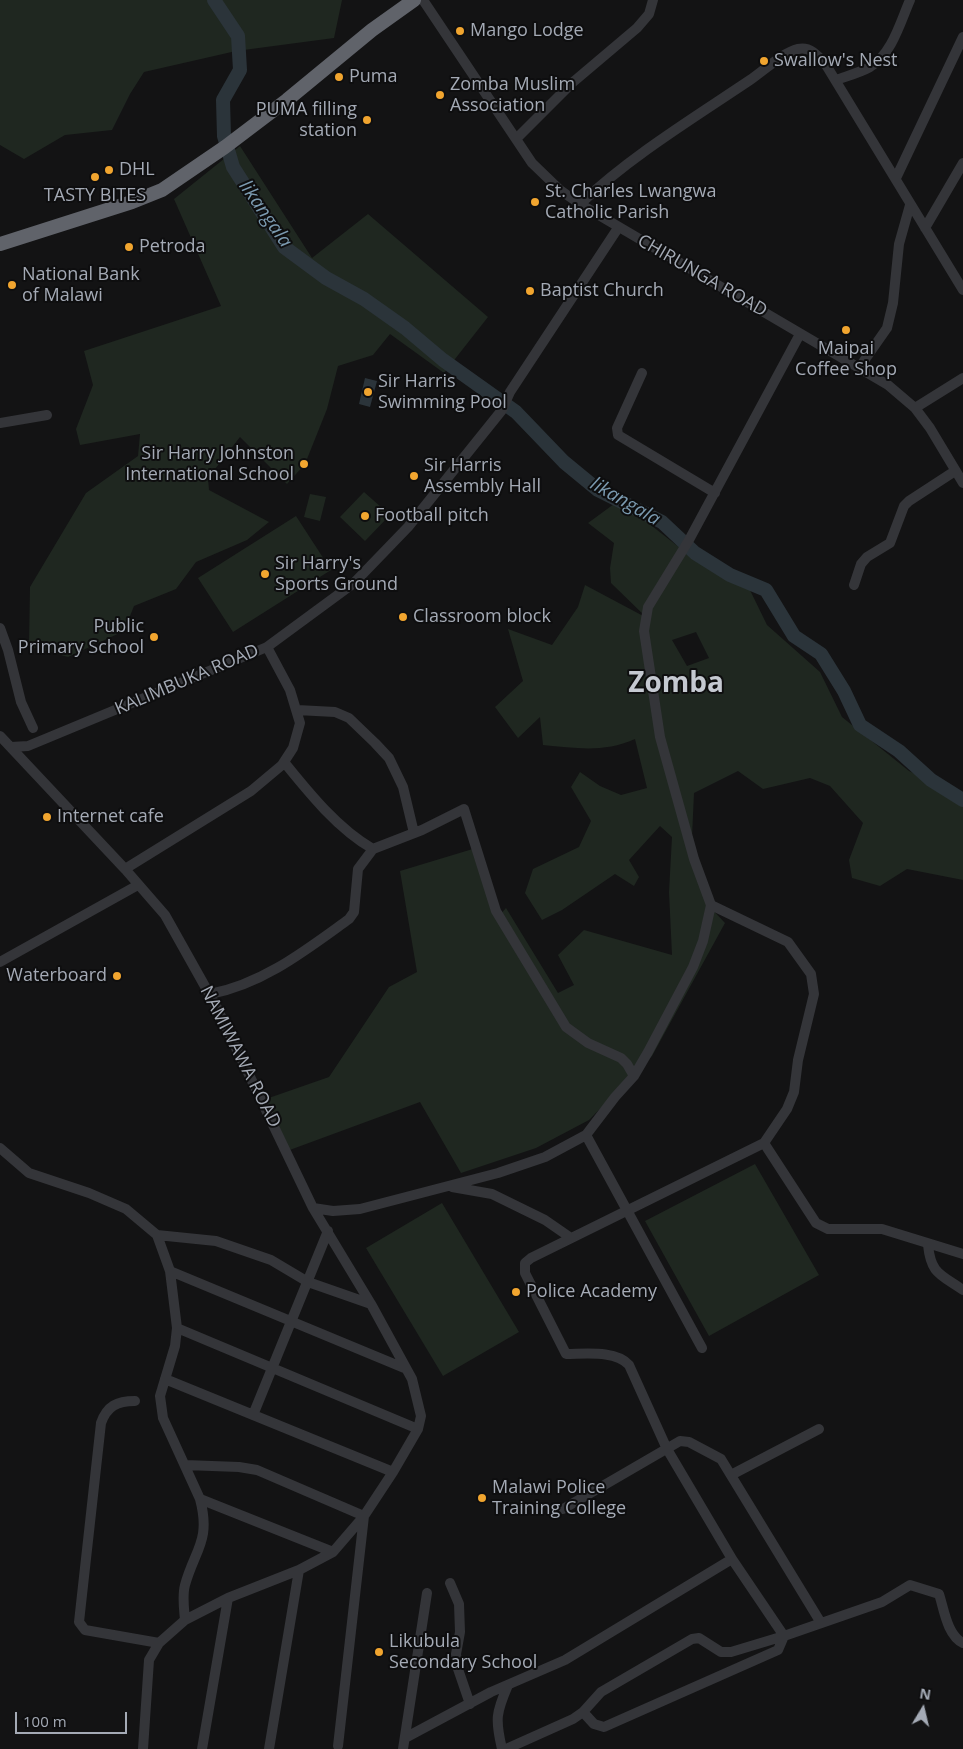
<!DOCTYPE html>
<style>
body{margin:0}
#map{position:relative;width:963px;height:1749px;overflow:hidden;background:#131314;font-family:"Open Sans",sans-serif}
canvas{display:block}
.north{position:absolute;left:898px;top:1684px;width:50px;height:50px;-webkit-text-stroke:4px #0e0e0f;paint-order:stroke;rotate:9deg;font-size:14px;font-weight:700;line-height:20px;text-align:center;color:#a4aab5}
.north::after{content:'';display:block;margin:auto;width:18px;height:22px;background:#a4aab5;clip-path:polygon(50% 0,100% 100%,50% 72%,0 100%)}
.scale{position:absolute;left:15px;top:1712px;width:112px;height:22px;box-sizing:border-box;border:2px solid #a4aab5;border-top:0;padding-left:6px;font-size:15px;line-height:18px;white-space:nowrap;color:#a4aab5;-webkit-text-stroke:4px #0e0e0f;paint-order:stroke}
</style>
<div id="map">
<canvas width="963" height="1749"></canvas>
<div class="north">N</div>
<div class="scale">100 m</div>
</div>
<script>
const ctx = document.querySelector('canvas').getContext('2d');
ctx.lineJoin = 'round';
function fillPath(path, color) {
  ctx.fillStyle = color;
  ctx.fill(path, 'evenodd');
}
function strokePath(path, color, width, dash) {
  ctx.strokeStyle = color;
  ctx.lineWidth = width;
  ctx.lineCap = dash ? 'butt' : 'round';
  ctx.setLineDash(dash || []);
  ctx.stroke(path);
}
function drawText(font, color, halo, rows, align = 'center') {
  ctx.font = font + ' "Open Sans",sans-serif';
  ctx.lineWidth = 4;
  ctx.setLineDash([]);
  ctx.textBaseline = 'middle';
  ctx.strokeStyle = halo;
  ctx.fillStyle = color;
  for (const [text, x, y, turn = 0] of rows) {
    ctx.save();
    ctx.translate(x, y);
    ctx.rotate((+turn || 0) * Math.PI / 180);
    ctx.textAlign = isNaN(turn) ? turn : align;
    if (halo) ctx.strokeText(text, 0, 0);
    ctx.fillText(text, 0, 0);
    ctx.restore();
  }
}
const green = new Path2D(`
 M0 0H342L334 38 236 51 144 72 130 94 112 130 65 135 24 159 0 145Z
 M240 146 312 258 368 214 488 317 444 373 390 334 373 355 338 366 327 409 305 464 287 484 240 437 208 478 209 490 269 522 247 540 196 562 176 589 134 606 124 631 68 657 29 646 30 587 86 493 138 456 140 434 80 445 76 429 93 385 84 351 221 306 174 199Z
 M364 492 390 515 365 541 340 517Z
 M310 494 326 497 320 521 304 517Z
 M614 504 633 511 699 563 748 586 767 625 820 672 842 717 909 771 939 785 963 806V880L907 869 880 886 852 878 849 860 863 823 830 786 810 778 763 789 738 771 694 793 692 837 710 907 725 923 652 1056 589 1120 536 1148 461 1173 420 1102 287 1151 263 1100 329 1077 389 987 417 972 400 871 476 848 497 918 506 908 558 993 574 985 558 955 584 930 672 955 669 892 672 837 660 826 629 860 639 877 634 886 615 874 562 910 542 920 525 893 533 869 579 847 591 821 571 787 580 772 600 786 621 795 647 788 635 739C603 753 577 748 543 745L540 717 518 738 495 707 523 681 508 629 552 645 578 607 585 585 647 618 611 583 610 568 614 543 588 523ZM696 632 709 658 687 666 672 640Z
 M296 516 331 570 233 632 198 578Z
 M755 1164 819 1275 709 1336 645 1221Z
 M442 1203 519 1332 443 1376 366 1248Z`);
const water = new Path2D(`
 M365 378 377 381 370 407 359 404Z`);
const river = new Path2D(`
 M214 0 238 36 240 70 223 100 224 136 233 167 284 247 326 278 364 299 405 328 443 360 516 412 564 462 598 490 662 522 695 553 730 575 766 590 794 636 821 654 844 691 860 725 899 751 931 780 963 800`);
const minor = new Path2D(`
 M423 0 532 163 560 190 580 204 888 385 915 408 930 428 963 483
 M836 80C847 76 859 73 870 67 892 54 900 23 910 0
 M516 139 572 83 637 28 649 14 653 0
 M896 178 963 37
 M580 204C631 156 692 119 750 80 763 71 784 52 798 49 811 46 819 57 826 65L963 290
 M925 228 963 163
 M859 368 887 328 893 303 899 244 910 205
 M642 373 617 428 618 435 715 493
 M915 408 963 378
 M0 423 47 415
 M854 585 861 564 867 557 890 543 904 506 909 501 955 471
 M0 628 8 650 21 702 33 728
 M297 710 335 712 349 718 375 743 389 758 403 787 414 833
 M0 736 125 869 165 915 216 1006 313 1208 371 1304 412 1379 421 1416 418 1429 393 1472 364 1516 333 1552 299 1570 228 1598 185 1620 159 1643 149 1660 143 1749
 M11 747 28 746 267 647 354 583 408 527 502 410 510 392 618 228
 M284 762C309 793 338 829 373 849
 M125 869 251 791 282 765 293 748 300 723 290 690 267 647
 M711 905 788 942 811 974 814 994 798 1060 794 1092 787 1109 764 1143
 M0 962 138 885
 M210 994C263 984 306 950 349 919L354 912 358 869 373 849 422 830 464 809 496 911 566 1027 588 1043 621 1058 627 1064 634 1076
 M586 1135 702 1348
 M0 1148 29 1173 89 1193 126 1209 157 1235 170 1271 177 1328 175 1346 160 1396 163 1418 200 1499C211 1541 195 1549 185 1585 182 1596 184 1608 185 1620
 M452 1187 492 1194 545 1220 571 1238
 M313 1208 333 1211 360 1209 498 1173 545 1157 586 1135 615 1097 634 1076 648 1052 693 967 703 941 711 905 694 859 660 737 644 631 648 607 689 540 800 334
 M157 1235 216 1241 271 1260 308 1282 371 1304
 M928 1245C931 1274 940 1274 963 1290
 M170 1271 404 1368
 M177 1328 418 1429
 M165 1379 393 1472
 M135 1401C117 1401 107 1406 101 1423L79 1622 85 1630 159 1643
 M253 1415 328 1231
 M185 1465 239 1467 257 1470 364 1516 338 1746
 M731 1475 819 1429
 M200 1499 333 1552
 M563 1509 680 1441 689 1442 721 1459 821 1623
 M450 1583 459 1604 460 1632 456 1654 458 1669 470 1704
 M583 1712 594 1724 604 1727 778 1650 784 1636 732 1559 667 1449 629 1365C616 1350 585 1354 566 1354L525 1273V1263L531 1258 764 1143 816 1223 828 1229H882L963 1254
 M405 1738 491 1692 565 1660 732 1559
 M202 1749 228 1598
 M269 1749 299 1570
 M403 1749 427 1593
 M502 1749C495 1719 496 1713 508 1685
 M506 1749 573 1719 583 1712 601 1692 692 1639 699 1638 721 1652H731L784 1636 882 1602 910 1585 939 1594C944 1609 947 1635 963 1643`);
const highway = new Path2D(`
 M0 244 132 202 162 190 225 147 287 100 372 30 414 0`);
const markers = [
 [460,31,5,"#f1a52f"],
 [764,61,5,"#f1a52f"],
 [339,77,5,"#f1a52f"],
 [440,95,5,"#f1a52f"],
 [367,120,5,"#f1a52f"],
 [109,170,5,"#f1a52f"],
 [95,177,5,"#f1a52f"],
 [535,202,5,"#f1a52f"],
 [129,247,5,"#f1a52f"],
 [12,285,5,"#f1a52f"],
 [530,291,5,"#f1a52f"],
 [846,330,5,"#f1a52f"],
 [368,392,5,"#f1a52f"],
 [304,464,5,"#f1a52f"],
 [414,476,5,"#f1a52f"],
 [365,516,5,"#f1a52f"],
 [265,574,5,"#f1a52f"],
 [403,617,5,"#f1a52f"],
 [154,637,5,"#f1a52f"],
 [47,817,5,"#f1a52f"],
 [117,976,5,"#f1a52f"],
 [516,1292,5,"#f1a52f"],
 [482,1498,5,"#f1a52f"],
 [379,1652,5,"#f1a52f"]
];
const poiNames = [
 ["Mango Lodge",470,31],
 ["Swallow's Nest",774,61],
 ["Puma",349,77],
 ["Zomba Muslim",450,85],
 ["Association",450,106],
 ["PUMA filling",357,110,"right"],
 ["station",357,131,"right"],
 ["DHL",119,170],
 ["St. Charles Lwangwa",545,192],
 ["Catholic Parish",545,213],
 ["TASTY BITES",95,196,"center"],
 ["Petroda",139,247],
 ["National Bank",22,275],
 ["of Malawi",22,296],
 ["Baptist Church",540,291],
 ["Maipai",846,349,"center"],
 ["Coffee Shop",846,370,"center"],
 ["Sir Harris",378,382],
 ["Swimming Pool",378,403],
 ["Sir Harry Johnston",294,454,"right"],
 ["International School",294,475,"right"],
 ["Sir Harris",424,466],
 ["Assembly Hall",424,487],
 ["Football pitch",375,516],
 ["Sir Harry's",275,564],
 ["Sports Ground",275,585],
 ["Classroom block",413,617],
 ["Public",144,627,"right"],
 ["Primary School",144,648,"right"],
 ["Internet cafe",57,817],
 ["Waterboard",107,976,"right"],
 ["Police Academy",526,1292],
 ["Malawi Police",492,1488],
 ["Training College",492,1509],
 ["Likubula",389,1642],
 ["Secondary School",389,1663]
];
const streetNames = [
 ["CHIRUNGA ROAD",702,276,30],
 ["KALIMBUKA ROAD",187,680,-23],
 ["NAMIWAWA ROAD",240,1057,63]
];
const waterNames = [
 ["likangala",265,214,55],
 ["likangala",625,502,30]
];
const townNames = [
 ["Zomba",676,684]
];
fillPath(green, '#1f2720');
fillPath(water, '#2b343a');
strokePath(river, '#2b343a', 14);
strokePath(minor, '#343539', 10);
strokePath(highway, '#60636a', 14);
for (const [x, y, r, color] of markers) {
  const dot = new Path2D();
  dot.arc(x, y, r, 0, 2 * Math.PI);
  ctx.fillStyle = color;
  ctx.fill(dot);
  strokePath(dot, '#0e0e0f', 2);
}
drawText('18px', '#a4aab5', '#0e0e0f', poiNames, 'left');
drawText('18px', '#a4aab5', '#0e0e0f', streetNames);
drawText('italic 19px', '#7b9ab0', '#0e0e0f', waterNames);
drawText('bold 28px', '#c5c9d1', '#0e0e0f', townNames);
</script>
